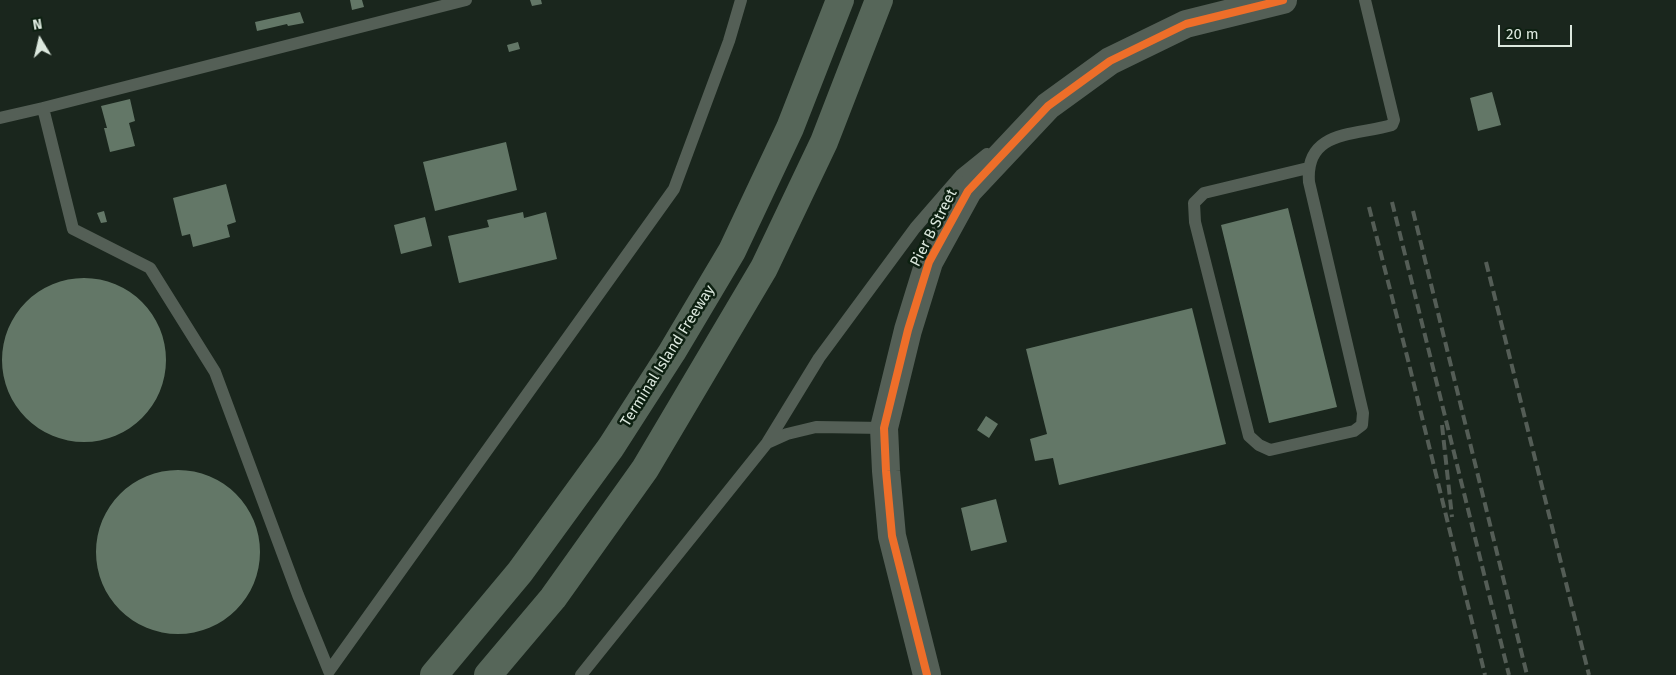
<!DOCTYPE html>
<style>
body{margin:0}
#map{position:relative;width:1676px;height:675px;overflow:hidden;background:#1a261d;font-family:"Fira Sans",sans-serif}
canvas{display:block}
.north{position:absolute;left:15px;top:15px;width:50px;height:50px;-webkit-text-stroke:4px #0d2011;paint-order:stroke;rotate:351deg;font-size:14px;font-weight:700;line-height:20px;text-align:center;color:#dce8de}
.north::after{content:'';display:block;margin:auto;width:18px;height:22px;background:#dce8de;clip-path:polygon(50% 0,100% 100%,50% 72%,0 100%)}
.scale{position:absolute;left:1498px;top:25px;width:74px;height:22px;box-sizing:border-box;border:2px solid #dce8de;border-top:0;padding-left:6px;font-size:15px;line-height:18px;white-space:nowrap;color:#dce8de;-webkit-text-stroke:4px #0d2011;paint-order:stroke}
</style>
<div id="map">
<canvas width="1676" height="675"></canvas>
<div class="north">N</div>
<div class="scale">20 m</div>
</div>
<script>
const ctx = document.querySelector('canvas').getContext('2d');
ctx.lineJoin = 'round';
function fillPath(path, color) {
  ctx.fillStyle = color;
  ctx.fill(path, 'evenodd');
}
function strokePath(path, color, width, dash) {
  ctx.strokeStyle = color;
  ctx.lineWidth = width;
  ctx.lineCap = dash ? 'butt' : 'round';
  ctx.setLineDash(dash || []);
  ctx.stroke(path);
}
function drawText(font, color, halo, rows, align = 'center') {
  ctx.font = font + ' "Fira Sans",sans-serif';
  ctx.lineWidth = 5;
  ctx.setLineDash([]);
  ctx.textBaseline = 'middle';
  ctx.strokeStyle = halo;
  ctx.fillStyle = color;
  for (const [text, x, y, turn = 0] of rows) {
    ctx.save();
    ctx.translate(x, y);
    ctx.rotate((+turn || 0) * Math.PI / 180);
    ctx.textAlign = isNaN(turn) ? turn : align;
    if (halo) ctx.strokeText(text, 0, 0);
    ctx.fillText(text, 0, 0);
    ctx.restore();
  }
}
const building = new Path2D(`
 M350 0H362L364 7 352 10Z
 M530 0H541L542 4 532 6Z
 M300 12 304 23 288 26 287 24 257 31 255 22Z
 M518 42 520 49 509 52 507 45Z
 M1492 92 1501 125 1478 131 1470 98Z
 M130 99 135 121 129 123 135 146 110 152 104 128H107L101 106Z
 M506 142 517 190 435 211 423 162Z
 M226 184 236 222 227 225 230 237 193 247 190 234 182 236 173 198Z
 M1288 208 1337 407 1269 423 1221 225Z
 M104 211 107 222 101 223 97 213Z
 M523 212 524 218 546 212 557 259 459 283 448 236 489 227 487 220Z
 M425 217 432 246 401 254 394 225Z
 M2 360a82 82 0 1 1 164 0a82 82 0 1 1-164 0Z
 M1192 308 1226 444 1059 485 1053 458 1035 461 1030 439 1047 434 1026 349Z
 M986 416 998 424 989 438 977 430Z
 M96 552a82 82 0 1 1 164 0a82 82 0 1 1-164 0Z
 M996 499 1007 542 971 551 961 508Z`);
const service = new Path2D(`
 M43 108 466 0
 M0 118 43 108 73 229 150 268 215 372 298 595 329 671 674 189 729 41 741 0
 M1308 168 1204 193 1194 203 1195 222 1249 436 1259 445 1270 450 1354 431 1362 425 1363 413 1309 182C1305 129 1356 136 1392 125L1394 120 1365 0
 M767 443 787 434 816 427 884 428
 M581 675 767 443 819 358 915 228 961 175 987 154`);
const tertiary = new Path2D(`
 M927 675 892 536 886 471 884 428 908 330 929 262 968 191 1048 106 1110 61 1186 24 1283 0`);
const motorway = new Path2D(`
 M434 675 520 572 611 447 672 352 732 251 790 128 840 0
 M488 675 553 598 645 469 764 268 824 142 879 0`);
const rail = new Path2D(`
 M1392 202 1509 675
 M1369 207 1409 364 1485 675
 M1413 211 1527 675
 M1486 262 1589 675
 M1442 425 1452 517`);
const cycleway = new Path2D(`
 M927 675 892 536 886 471 884 428 908 330 929 262 968 191 1048 106 1110 61 1186 24 1283 0`);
const streetNames = [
 ["Pier B Street",934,228,-63],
 ["Terminal Island Freeway",668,356,-58]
];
fillPath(building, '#637767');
strokePath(service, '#545f56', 12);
strokePath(tertiary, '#545f56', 28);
strokePath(motorway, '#566659', 28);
strokePath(rail, '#545d56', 4, [10, 5]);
strokePath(cycleway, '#ee6e29', 8);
drawText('15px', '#dce8de', '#0d2011', streetNames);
</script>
